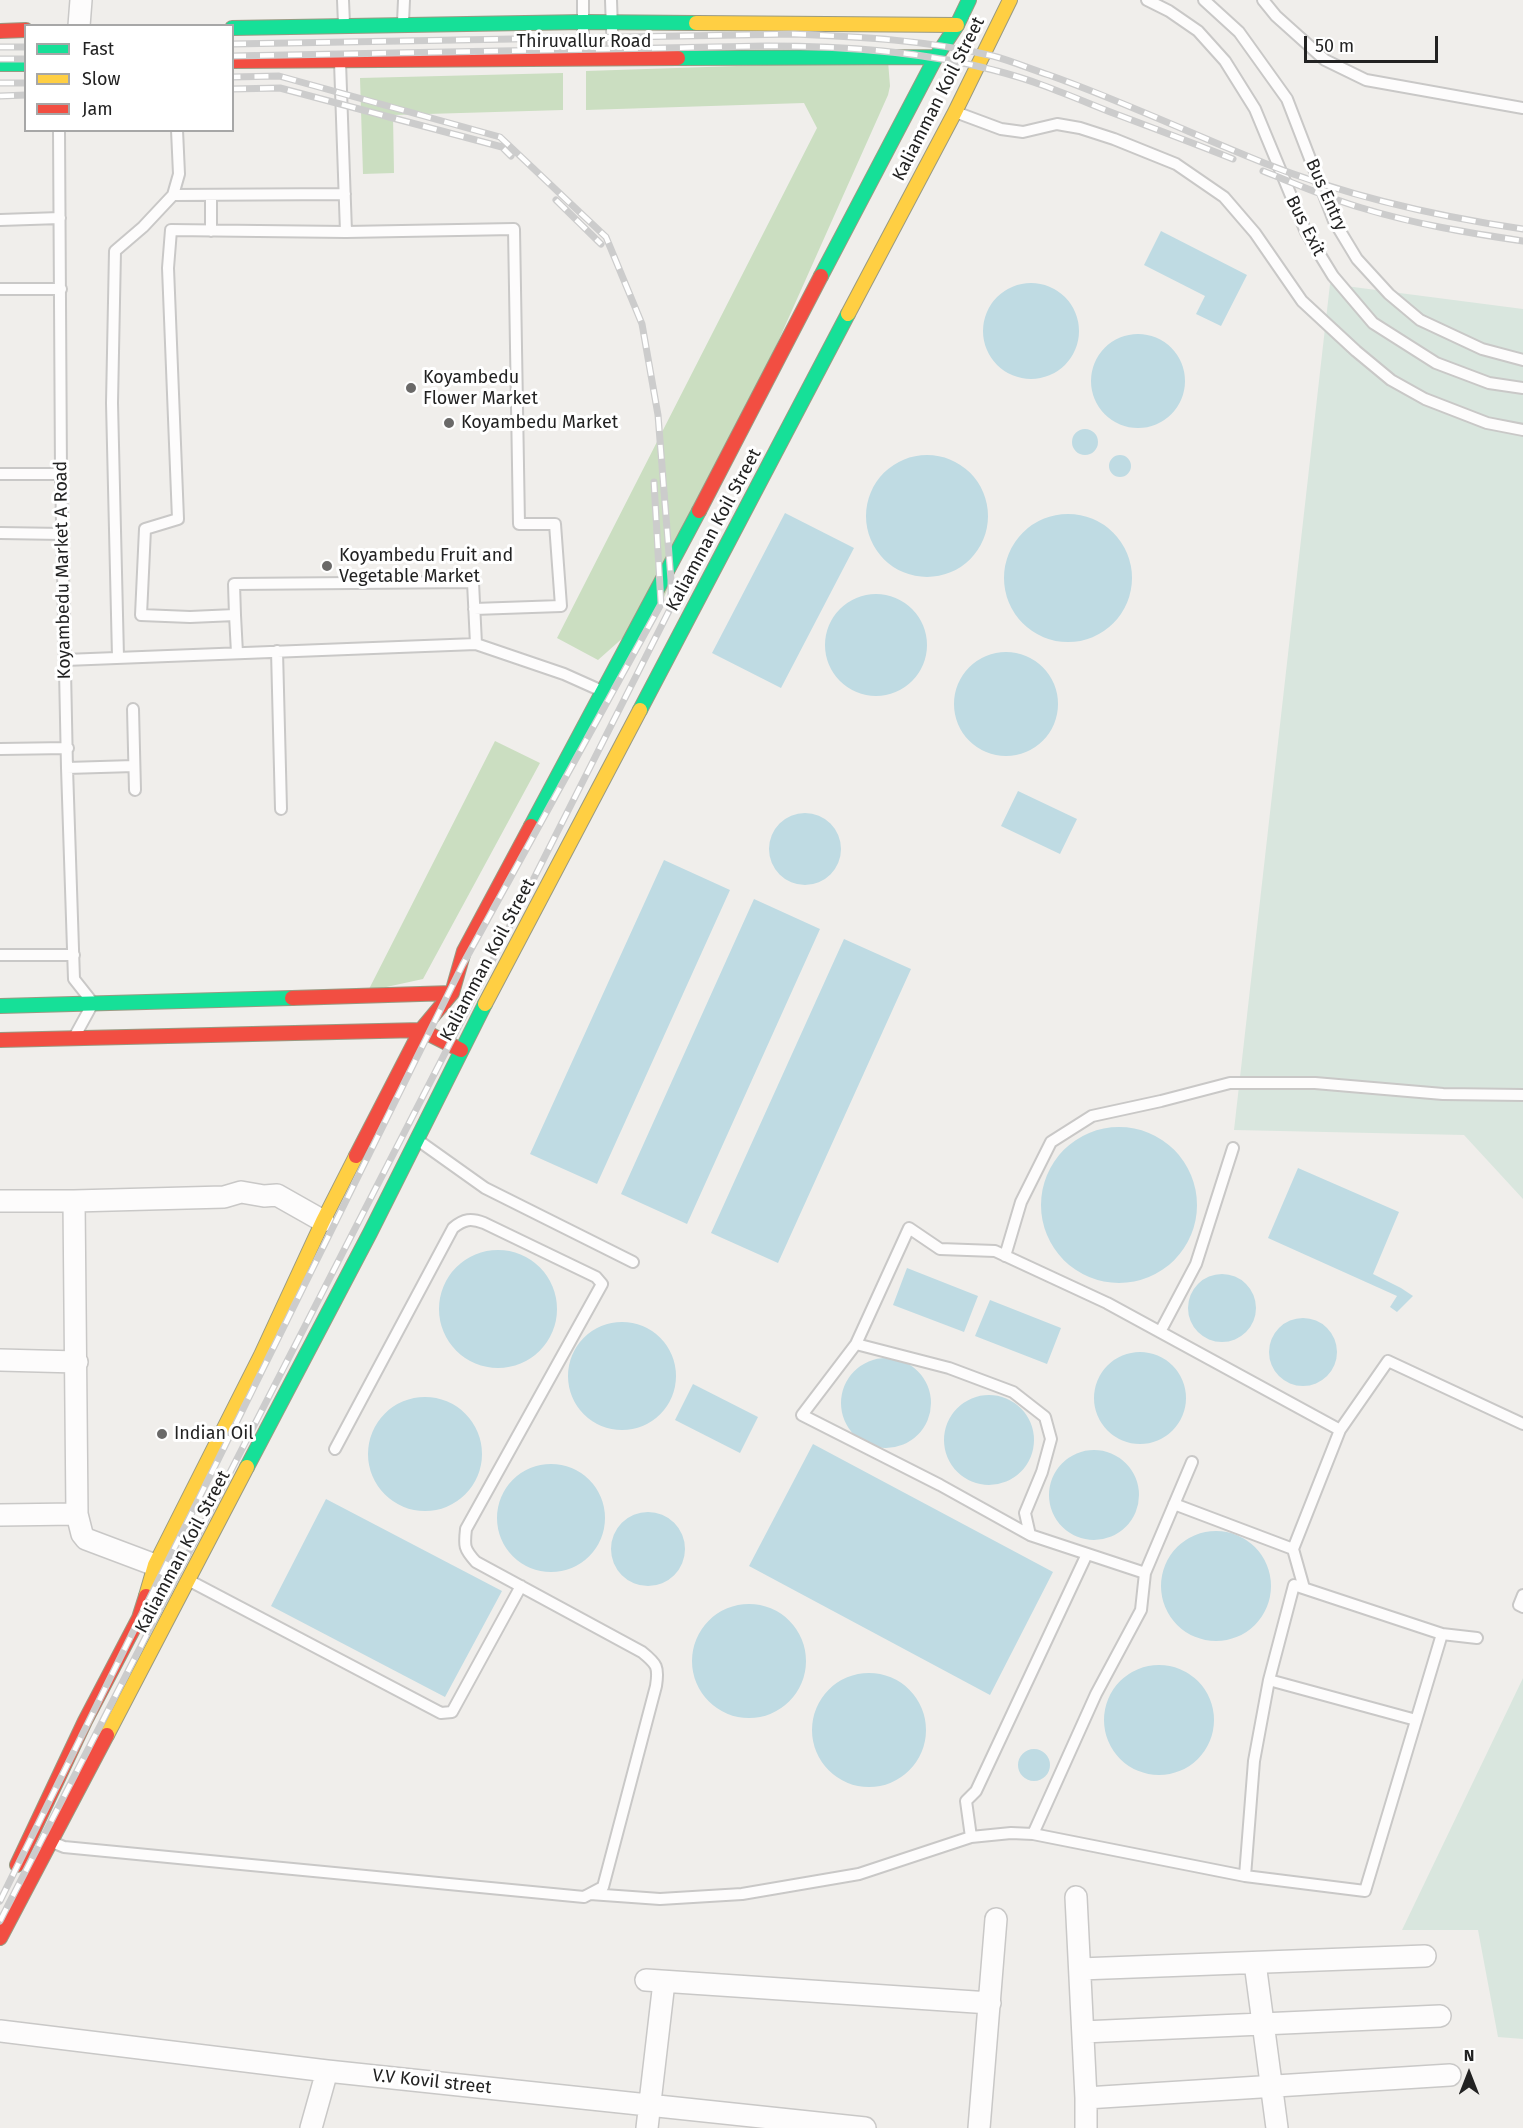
<!DOCTYPE html>
<style>
body{margin:0}
#map{position:relative;width:1523px;height:2128px;overflow:hidden;background:#f0eeeb;font-family:"Fira Sans",sans-serif}
canvas{display:block}
.legend{position:absolute;left:24px;top:24px;width:210px;height:108px;box-sizing:border-box;background:#fff;border:2px solid #a7a7a7;margin:0;padding:8px 10px;list-style:none;font-size:18px;color:#222}
.legend li{display:flex;align-items:center;gap:12px;height:30px}
.legend b{width:30px;border:2px solid #a7a7a7}
.north{position:absolute;left:1439px;top:2044px;width:60px;height:60px;-webkit-text-stroke:4px #fff;paint-order:stroke;rotate:0deg;font-size:16px;font-weight:700;line-height:24px;text-align:center;color:#222}
.north::after{content:'';display:block;margin:auto;width:21px;height:27px;background:#222;clip-path:polygon(50% 0,100% 100%,50% 72%,0 100%)}
.scale{position:absolute;left:1304px;top:36px;width:134px;height:27px;box-sizing:border-box;border:3px solid #222;border-top:0;padding-left:8px;font-size:18px;line-height:21px;white-space:nowrap;color:#222;-webkit-text-stroke:4px #fff;paint-order:stroke}
</style>
<div id="map">
<canvas width="1523" height="2128"></canvas>
<ul class="legend">
<li><b style="height:8px;background:#16e098"></b>Fast</li>
<li><b style="height:8px;background:#ffcf43"></b>Slow</li>
<li><b style="height:8px;background:#f24e42"></b>Jam</li>
</ul>
<div class="north">N</div>
<div class="scale">50 m</div>
</div>
<script>
const ctx = document.querySelector('canvas').getContext('2d');
ctx.lineJoin = 'round';
function fillPath(path, color) {
  ctx.fillStyle = color;
  ctx.fill(path, 'evenodd');
}
function strokePath(path, color, width, dash) {
  ctx.strokeStyle = color;
  ctx.lineWidth = width;
  ctx.lineCap = dash ? 'butt' : 'round';
  ctx.setLineDash(dash || []);
  ctx.stroke(path);
}
function drawText(font, color, halo, rows, align = 'center') {
  ctx.font = font + ' "Fira Sans",sans-serif';
  ctx.lineWidth = 6;
  ctx.setLineDash([]);
  ctx.textBaseline = 'middle';
  ctx.strokeStyle = halo;
  ctx.fillStyle = color;
  for (const [text, x, y, turn = 0] of rows) {
    ctx.save();
    ctx.translate(x, y);
    ctx.rotate((+turn || 0) * Math.PI / 180);
    ctx.textAlign = isNaN(turn) ? turn : align;
    if (halo) ctx.strokeText(text, 0, 0);
    ctx.fillText(text, 0, 0);
    ctx.restore();
  }
}
const forest = new Path2D(`
 M888 61 890 86 888 95 661 604 598 660 557 638 817 128 804 103 586 110V71Z
 M563 73V110L393 115 394 173 363 174 360 78Z
 M495 741 540 763 423 979 368 991Z`);
const wetland = new Path2D(`
 M1330 284 1523 309V1199L1464 1135 1234 1130Z
 M1523 1678V2039L1498 2037 1478 1930H1402Z`);
const water = new Path2D(`
 M1161 231 1247 275 1221 326 1196 314 1205 296 1144 265Z
 M983 331a48 48 0 1 1 96 0a48 48 0 1 1-96 0Z
 M1091 381a47 47 0 1 1 94 0a47 47 0 1 1-94 0Z
 M1072 442a13 13 0 1 1 26 0a13 13 0 1 1-26 0Z
 M1109 466a11 11 0 1 1 22 0a11 11 0 1 1-22 0Z
 M866 516a61 61 0 1 1 122 0a61 61 0 1 1-122 0Z
 M785 513 854 548 781 688 712 653Z
 M1004 578a64 64 0 1 1 128 0a64 64 0 1 1-128 0Z
 M825 645a51 51 0 1 1 102 0a51 51 0 1 1-102 0Z
 M954 704a52 52 0 1 1 104 0a52 52 0 1 1-104 0Z
 M1018 791 1077 819 1060 854 1001 826Z
 M769 849a36 36 0 1 1 72 0a36 36 0 1 1-72 0Z
 M664 860 730 890 597 1184 530 1154Z
 M754 899 820 929 687 1224 621 1194Z
 M844 939 911 969 778 1263 711 1233Z
 M1041 1205a78 78 0 1 1 156 0a78 78 0 1 1-156 0Z
 M1298 1168 1399 1212 1373 1274 1401 1288 1413 1296 1397 1312 1390 1307 1397 1296 1268 1238Z
 M439 1309a59 59 0 1 1 118 0a59 59 0 1 1-118 0Z
 M907 1268 978 1296 964 1332 893 1305Z
 M1188 1308a34 34 0 1 1 68 0a34 34 0 1 1-68 0Z
 M990 1300 1061 1328 1047 1364 975 1336Z
 M1269 1352a34 34 0 1 1 68 0a34 34 0 1 1-68 0Z
 M568 1376a54 54 0 1 1 108 0a54 54 0 1 1-108 0Z
 M1094 1398a46 46 0 1 1 92 0a46 46 0 1 1-92 0Z
 M841 1403a45 45 0 1 1 90 0a45 45 0 1 1-90 0Z
 M693 1384 758 1417 740 1453 675 1420Z
 M944 1440a45 45 0 1 1 90 0a45 45 0 1 1-90 0Z
 M368 1454a57 57 0 1 1 114 0a57 57 0 1 1-114 0Z
 M813 1444 1053 1572 990 1695 749 1566Z
 M1049 1495a45 45 0 1 1 90 0a45 45 0 1 1-90 0Z
 M497 1518a54 54 0 1 1 108 0a54 54 0 1 1-108 0Z
 M326 1499 502 1591 445 1697 271 1606Z
 M611 1549a37 37 0 1 1 74 0a37 37 0 1 1-74 0Z
 M1161 1586a55 55 0 1 1 110 0a55 55 0 1 1-110 0Z
 M692 1661a57 57 0 1 1 114 0a57 57 0 1 1-114 0Z
 M1104 1720a55 55 0 1 1 110 0a55 55 0 1 1-110 0Z
 M812 1730a57 57 0 1 1 114 0a57 57 0 1 1-114 0Z
 M1018 1765a16 16 0 1 1 32 0a16 16 0 1 1-32 0Z`);
const lane = new Path2D(`
 M343 0 344 24
 M583 0V57
 M611 0 613 57
 M1147 0 1169 11 1198 31 1225 61 1255 109 1306 232 1333 276 1373 323 1436 363 1489 383 1523 388
 M1204 0 1239 32 1287 99 1334 221 1357 259 1389 294 1420 320 1482 349 1523 360
 M1263 0 1276 16 1325 60 1366 80 1523 108
 M403 22 404 0
 M340 62 346 232
 M958 113 1001 129 1023 132 1057 124 1080 128 1114 139 1176 164 1224 197 1255 233 1302 301 1356 351 1391 380 1425 399 1487 423 1523 430
 M59 130 61 474 67 768 74 979 93 1003 76 1034
 M173 195 345 194
 M0 220 60 218
 M211 231V195
 M0 289H61
 M0 474H61
 M0 533 63 534
 M235 615 237 653
 M476 644 564 674 602 691
 M277 651 281 809
 M118 657 112 403 115 251 143 227 173 195 179 174 177 130
 M65 660 476 644 473 582 234 584 235 615 190 617 141 615 145 529 178 519 168 268 171 230 346 232 514 229 519 524H555L561 606 474 609
 M133 709 135 790
 M0 749 68 748
 M67 768 134 766
 M0 955H74
 M419 1141 485 1188 633 1262
 M1005 1256 1021 1202 1051 1142 1092 1116 1161 1101 1230 1083H1315L1443 1094 1523 1095
 M1160 1332 1196 1264 1233 1148
 M856 1344 802 1415 940 1485 1030 1535
 M1192 1462 1145 1573 1141 1610 1096 1694 1033 1834 1245 1876
 M1174 1504 1293 1549 1304 1588
 M1293 1549 1340 1430 1388 1361 1523 1424
 M1145 1573 1030 1535 1025 1513 1042 1472 1051 1439 1045 1417 1013 1392 949 1368 856 1344 909 1228 940 1249 995 1251 1107 1303 1340 1430
 M190 1581 441 1713 452 1712 521 1586
 M1523 1595 1519 1605 1523 1607
 M1442 1634 1365 1891 1245 1876 1254 1761 1269 1680 1294 1585 1442 1634 1477 1638
 M1269 1680 1416 1720
 M1033 1834 1011 1833 971 1837 966 1801 976 1791 1087 1554
 M52 1842 64 1847 584 1897 603 1887 656 1686C659 1667 657 1664 642 1652L476 1562C464 1549 464 1546 466 1529L602 1284 596 1277 484 1223C471 1218 464 1219 453 1228L335 1449
 M590 1894 660 1899 742 1894 859 1874 971 1837`);
const street = new Path2D(`
 M79 26 81 0
 M0 1201H74
 M0 1360 77 1362
 M0 1515 77 1514
 M155 1565 86 1539 82 1534 77 1514 74 1201 224 1197 241 1192 264 1196 277 1195 323 1221
 M1076 1897 1086 2098V2128
 M1255 1963 1277 2128
 M1080 1969 1425 1956
 M646 1980 990 2003
 M0 2031 327 2071 865 2128
 M1083 2032 1440 2016
 M1086 2098 1450 2075
 M311 2128 327 2071
 M647 2128 664 1982
 M979 2128 996 1919`);
const fast = new Path2D(`
 M232 28 584 22 696 23
 M678 58 936 57
 M0 64H26
 M821 276 936 57 957 25 969 0
 M640 710 848 314
 M531 826 699 511
 M0 1006 292 998
 M247 1467 370 1233 485 1004`);
const slow = new Path2D(`
 M696 23 957 25
 M848 314 955 112 1010 0
 M485 1004 640 710
 M146 1596 155 1565 261 1355 323 1221 356 1156
 M107 1735 247 1467`);
const jam = new Path2D(`
 M0 31 26 30
 M232 61 678 58
 M699 511 821 276
 M292 998 452 993
 M0 1040 421 1030 461 1050
 M356 1156 421 1030 452 993 464 951 531 826
 M17 1865 85 1721 139 1618 146 1596
 M0 1938 107 1735`);
const rail = new Path2D(`
 M232 44 794 34C862 37 927 40 993 56 1012 61 1030 69 1049 75 1122 101 1192 134 1264 163 1347 196 1434 216 1523 229
 M0 47H26
 M232 56 767 46C844 46 922 51 997 71 1037 81 1075 98 1113 113 1153 128 1193 143 1233 159
 M0 59H26
 M0 83H26
 M232 89 280 88 502 147 511 156
 M0 96 26 95
 M1263 171C1296 184 1328 198 1362 208 1414 224 1469 233 1523 241
 M556 200 601 244
 M0 1901 463 964 661 604 654 482
 M0 1921 483 979 671 607V580L658 415 642 324 606 237 500 137 279 76 232 77`);
const markers = [
 [411,388,6,"#6a6968"],
 [449,423,6,"#6a6968"],
 [327,566,6,"#6a6968"],
 [162,1434,6,"#6a6968"]
];
const streetNames = [
 ["Thiruvallur Road",584,42],
 ["Kaliamman Koil Street",939,99,-63],
 ["Bus Entry",1326,195,66],
 ["Bus Exit",1305,226,63],
 ["Kaliamman Koil Street",714,530,-62],
 ["Koyambedu Market A Road",63,570,-91],
 ["Kaliamman Koil Street",488,960,-62],
 ["Kaliamman Koil Street",183,1552,-62],
 ["V.V Kovil street",432,2082,6]
];
const poiNames = [
 ["Koyambedu",423,378],
 ["Flower Market",423,399],
 ["Koyambedu Market",461,423],
 ["Koyambedu Fruit and",339,556],
 ["Vegetable Market",339,577],
 ["Indian Oil",174,1434]
];
fillPath(forest, '#cbdec1');
fillPath(wetland, '#d9e6de');
fillPath(water, '#bfdbe3');
strokePath(lane, '#c9c8c7', 14);
strokePath(street, '#c9c8c7', 24);
strokePath(fast, '#999a82', 16);
strokePath(slow, '#999a82', 16);
strokePath(jam, '#999a82', 16);
strokePath(lane, '#fdfcfc', 10);
strokePath(street, '#fdfcfc', 21);
strokePath(fast, '#16e098', 14);
strokePath(slow, '#ffcf43', 14);
strokePath(jam, '#f24e42', 14);
strokePath(rail, '#ccc', 7);
strokePath(rail, '#fff', 4.5, [14]);
for (const [x, y, r, color] of markers) {
  const dot = new Path2D();
  dot.arc(x, y, r, 0, 2 * Math.PI);
  ctx.fillStyle = color;
  ctx.fill(dot);
  strokePath(dot, '#fff', 2);
}
drawText('18px', '#222', '#fff', streetNames);
drawText('18px', '#222', '#fff', poiNames, 'left');
</script>
